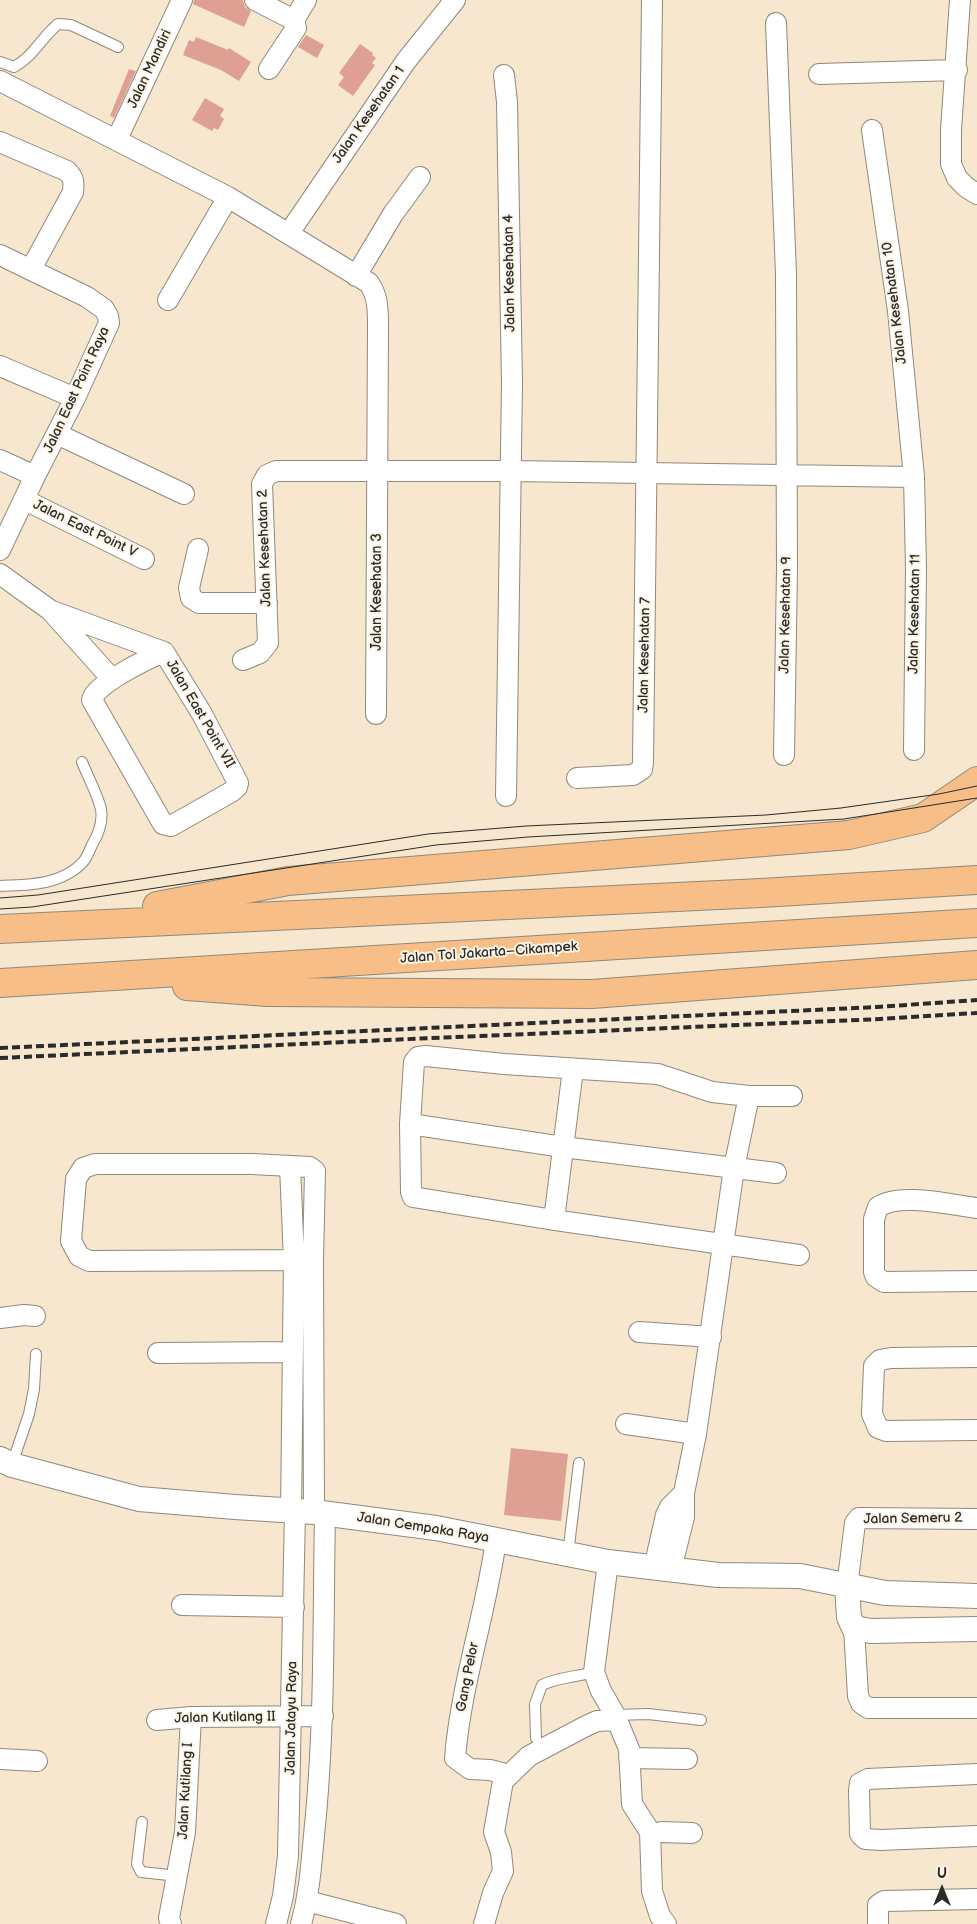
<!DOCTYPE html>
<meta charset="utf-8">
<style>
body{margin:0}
#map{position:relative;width:977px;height:1924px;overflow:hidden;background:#f6e7ce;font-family:"Balsamiq Sans",sans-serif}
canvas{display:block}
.north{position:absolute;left:917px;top:1864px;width:50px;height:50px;-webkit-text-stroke:4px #fcf5e5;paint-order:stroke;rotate:0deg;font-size:14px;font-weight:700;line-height:20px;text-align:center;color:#2b2b2b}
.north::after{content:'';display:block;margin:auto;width:18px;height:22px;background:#2b2b2b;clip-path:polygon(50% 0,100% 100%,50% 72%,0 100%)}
</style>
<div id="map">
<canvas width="977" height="1924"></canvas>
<div class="north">U</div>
</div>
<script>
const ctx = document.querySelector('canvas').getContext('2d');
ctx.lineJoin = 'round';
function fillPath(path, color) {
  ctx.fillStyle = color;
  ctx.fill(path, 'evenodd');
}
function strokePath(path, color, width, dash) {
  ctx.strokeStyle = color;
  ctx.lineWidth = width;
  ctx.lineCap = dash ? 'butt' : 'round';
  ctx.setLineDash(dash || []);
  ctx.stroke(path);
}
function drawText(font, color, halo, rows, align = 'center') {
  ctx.font = font + ' "Balsamiq Sans",sans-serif';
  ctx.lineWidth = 4;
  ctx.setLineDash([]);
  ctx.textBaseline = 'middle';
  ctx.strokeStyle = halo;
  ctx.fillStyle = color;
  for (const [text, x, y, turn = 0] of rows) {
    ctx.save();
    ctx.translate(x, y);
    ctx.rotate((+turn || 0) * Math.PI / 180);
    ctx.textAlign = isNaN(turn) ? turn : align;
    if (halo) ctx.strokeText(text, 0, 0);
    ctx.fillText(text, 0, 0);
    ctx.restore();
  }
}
const building = new Path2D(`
 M194 0H243L245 7 251 11 244 27 193 4Z
 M306 35 324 45 317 58 298 47Z
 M196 37 228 50 229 48 251 62 239 81 221 70 183 55 189 40 194 42Z
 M360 44 373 53 372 55 376 58 372 63 375 65 353 96 338 85 344 77 339 73Z
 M129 69 136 71 114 118 110 116Z
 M205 98 224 109 220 116 224 119 218 130 214 128 212 131 192 120Z
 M511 1448 568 1454 561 1521 504 1515Z`);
const service = new Path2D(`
 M0 62 14 67C33 57 42 37 58 24L71 25 118 47
 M0 886C28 885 62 885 83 862 87 858 89 851 92 845 98 835 103 821 101 809 97 793 88 777 82 762
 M12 1464 29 1414 34 1389 36 1354
 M568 1554 579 1463
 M615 1715 648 1714 701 1720
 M536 1738 535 1704 542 1685C558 1677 577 1677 594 1672
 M142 1822 137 1864 141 1872 178 1876`);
const minor = new Path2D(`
 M255 0 294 20 296 28 269 69
 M960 0 951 130V164L957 178 966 187 977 194
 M294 20 306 0
 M776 23 786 274 787 568 784 755
 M819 74 957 70
 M504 75 507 102 512 383 506 796
 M0 81 228 197 369 283C378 296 378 310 378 326L376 714
 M872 130 898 311 914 477 916 568 914 750
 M117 139 182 0
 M0 142 67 171C74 178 74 182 73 192L31 269
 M289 233 406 61 455 0
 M0 255 87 297 104 309 108 316 109 323 75 398 35 476 0 550
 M356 276 393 214 420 177
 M168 300 228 197
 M0 366 75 398
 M57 434 184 494
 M0 460 35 476
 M25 500 144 559
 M198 549 189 588 191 598 199 603H267
 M0 574 50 610 112 679
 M52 611 164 652
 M164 652 202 714 238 783 237 787 231 792 171 826 163 824 92 700C93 685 149 658 164 652Z
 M243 660 260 653 268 643 262 484 267 475 276 471H511L914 477
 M577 778 633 775 642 769 643 763 652 0
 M792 1096H749L712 1092 658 1074 504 1064 426 1056 418 1057 414 1062 410 1124 411 1192 413 1197 554 1220 799 1255
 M410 1124 563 1147 776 1173
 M290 1166 294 1260 291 1511
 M977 1208C951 1205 900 1192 878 1207L874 1219V1272L876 1277 884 1282 977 1281
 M554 1220 573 1069
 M313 1260 89 1261 79 1256 71 1241 76 1179 83 1168 95 1164H252L310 1167 315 1171 313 1260 314 1512
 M0 1318 24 1315 35 1316
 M639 1332 711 1337
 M158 1353 293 1352
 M977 1357 891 1358 880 1360 874 1366 872 1414 878 1428 886 1431 977 1430
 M626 1424 696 1434
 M496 1540C486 1613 461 1684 455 1758L470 1769 490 1770 509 1775
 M608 1562 594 1672 601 1691 615 1715 629 1749 632 1804 650 1832 652 1891 660 1916 666 1924
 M654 1568 666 1515 670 1507 684 1493
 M671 1569 684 1517V1493L696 1434 734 1168 749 1096
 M847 1587 855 1523 859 1518 977 1519
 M182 1605 294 1607
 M854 1628 858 1696 861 1703 868 1708H977
 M157 1720 191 1717 323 1716
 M629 1758 687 1759
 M0 1759 37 1761
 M977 1774 868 1779 860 1783 859 1790 860 1834 865 1839 881 1840 977 1836
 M661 1832 692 1833
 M307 1901 396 1924
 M171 1924 169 1918 185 1832 191 1717
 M276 1924 283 1896 288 1856 295 1511
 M301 1924C311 1888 312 1851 316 1815 325 1714 323 1614 325 1513
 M484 1924 493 1893 503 1871 501 1852 494 1832 503 1781 529 1756 586 1726 597 1721 617 1720
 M878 1924V1905L884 1901 977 1899`);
const tertiary = new Path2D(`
 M0 1459 12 1465 139 1499 235 1507 314 1512 436 1528 608 1562 718 1575 800 1576 885 1593 977 1596
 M847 1587 849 1617 854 1628 871 1631 977 1629`);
const motorway = new Path2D(`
 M157 906 288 881 849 835 923 818 977 781
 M0 929 761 893 977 880
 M0 983 977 923
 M187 986 268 992 592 994 977 965`);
const tram = new Path2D(`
 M0 898 38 895 428 834 526 826 766 815 841 808 939 794 977 786
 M0 909 32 907 436 845 528 837 844 819 977 798`);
const rail = new Path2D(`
 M0 1048 877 1007 977 1000
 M0 1058 387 1040 880 1019 977 1013`);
const streetNames = [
 ["Jalan Mandiri",150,69,-65],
 ["Jalan Kesehatan 1",369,115,-55],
 ["Jalan Kesehatan 4",510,273,-91],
 ["Jalan Kesehatan 10",895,303,-97],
 ["Jalan East Point Raya",77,390,-65],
 ["Jalan East Point V",85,529,26],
 ["Jalan Kesehatan 2",265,548,-92],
 ["Jalan Kesehatan 3",377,592,-90],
 ["Jalan Kesehatan 11",915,614,-89],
 ["Jalan Kesehatan 9",786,615,-89],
 ["Jalan Kesehatan 7",645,655,-89],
 ["Jalan East Point VII",200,714,60],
 ["Jalan Tol Jakarta–Cikampek",489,953,-4],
 ["Jalan Semeru 2",913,1519,-1],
 ["Jalan Cempaka Raya",423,1528,9],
 ["Gang Pelor",468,1677,-79],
 ["Jalan Kutilang II",225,1718,-1],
 ["Jalan Jatayu Raya",292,1718,-89],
 ["Jalan Kutilang I",186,1791,-87]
];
fillPath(building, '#dda093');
strokePath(service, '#90897c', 12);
strokePath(minor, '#90897c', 22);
strokePath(tertiary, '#90897c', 26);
strokePath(motorway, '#90897c', 30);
strokePath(service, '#fff', 10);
strokePath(minor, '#fff', 20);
strokePath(tertiary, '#fff', 24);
strokePath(motorway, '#f7be87', 28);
strokePath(tram, '#2b2b2b', 1);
strokePath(rail, '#2b2b2b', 4, [8, 4]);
drawText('14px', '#2b2b2b', '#fcf5e5', streetNames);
</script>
